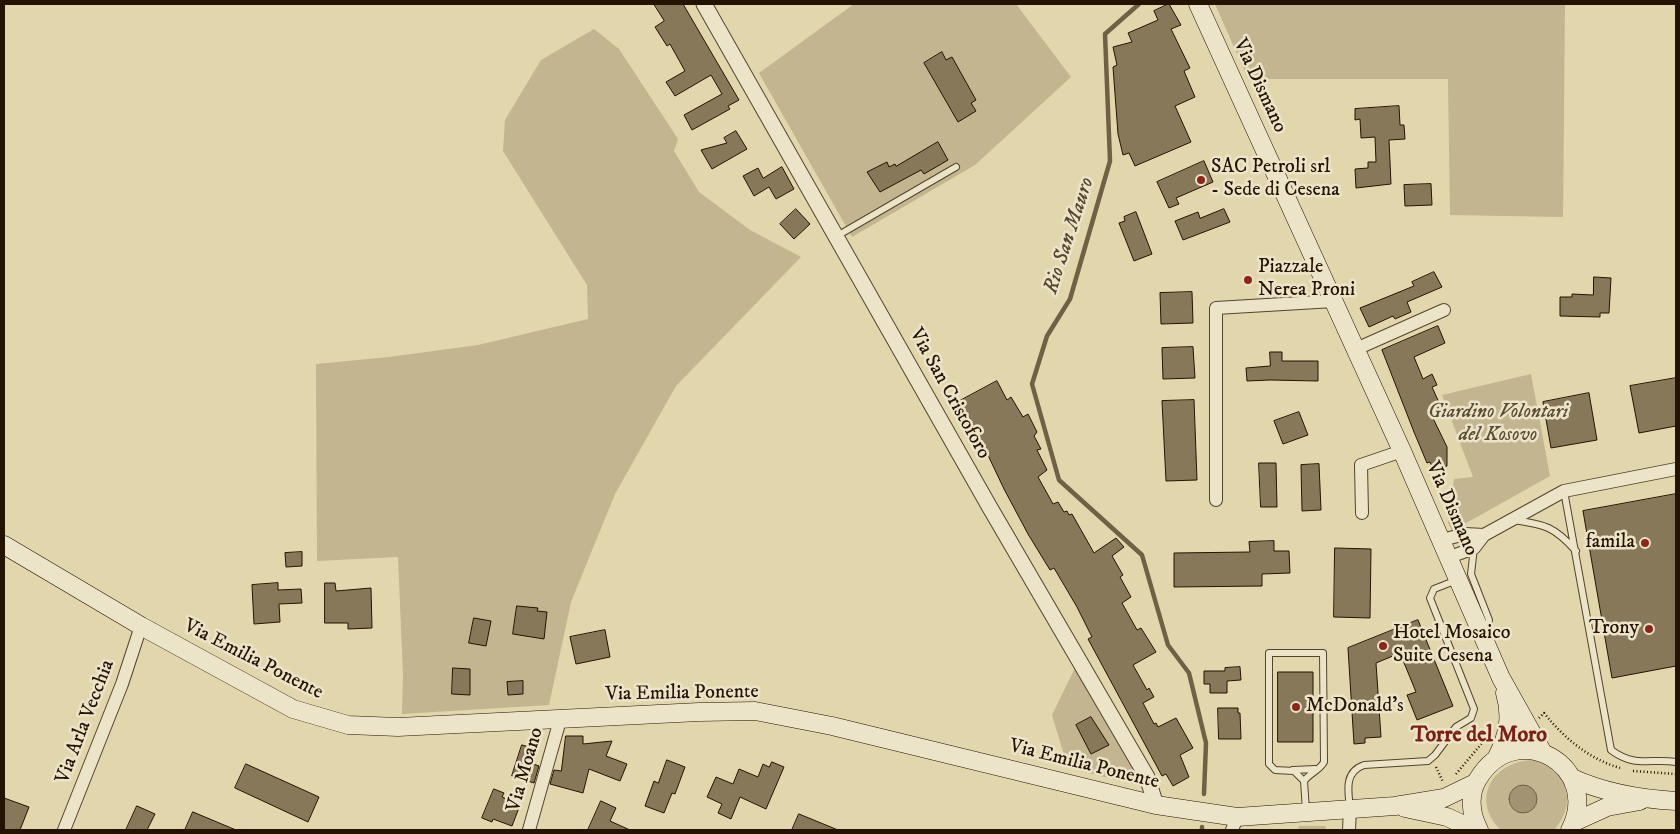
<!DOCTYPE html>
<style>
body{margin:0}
#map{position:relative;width:1680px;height:834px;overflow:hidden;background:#e2d6ac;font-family:"IM FELL DW Pica",serif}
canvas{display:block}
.frame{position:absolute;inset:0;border:5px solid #251302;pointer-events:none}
</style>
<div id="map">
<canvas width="1680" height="834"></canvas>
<div class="frame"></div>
</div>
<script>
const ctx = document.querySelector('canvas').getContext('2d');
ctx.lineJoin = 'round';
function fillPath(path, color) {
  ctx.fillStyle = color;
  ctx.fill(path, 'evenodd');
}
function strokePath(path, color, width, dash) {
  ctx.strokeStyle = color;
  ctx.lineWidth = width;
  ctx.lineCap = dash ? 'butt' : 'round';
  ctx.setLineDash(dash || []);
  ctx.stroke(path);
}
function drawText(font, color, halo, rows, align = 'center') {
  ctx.font = font + ' "IM FELL DW Pica",serif';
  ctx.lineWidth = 5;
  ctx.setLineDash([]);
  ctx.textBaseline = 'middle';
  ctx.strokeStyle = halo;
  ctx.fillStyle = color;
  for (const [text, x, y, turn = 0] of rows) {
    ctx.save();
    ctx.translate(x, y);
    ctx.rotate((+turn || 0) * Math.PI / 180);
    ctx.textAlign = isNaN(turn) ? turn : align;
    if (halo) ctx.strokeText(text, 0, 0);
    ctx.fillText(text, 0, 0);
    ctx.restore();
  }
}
const green = new Path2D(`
 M854 4H1016L1071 77 975 165 852 237 759 73Z
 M1215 4H1565L1563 217 1450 215 1448 79H1248Z
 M594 29 619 49 678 139 674 151 699 192 750 230 801 257 676 386 615 494 571 602 549 705 402 714 403 675 398 557 317 561 316 364 389 357 478 345 588 319 587 285 503 151 505 120 541 60Z
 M1531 374 1550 476 1452 531 1448 523 1454 479 1473 477 1442 395Z
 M1076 666 1138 774 1137 785 1068 768 1052 715Z
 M1532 760C1567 770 1579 802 1554 830H1501C1470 800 1492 762 1532 760Z
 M1299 826H1326L1325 830H1298Z`);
const water = new Path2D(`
 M1509 799a14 14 0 1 1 28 0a14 14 0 1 1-28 0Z`);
const stream = new Path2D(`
 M1139 4 1105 34 1110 161 1070 299 1047 336 1032 384 1059 480 1142 555 1168 645 1189 673 1206 743 1204 794
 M1202 830V827`);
const building = new Path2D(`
 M654 4H683L739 100 728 106 730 109 692 130 684 115 722 94 711 75 675 96 666 82 685 71 670 44 667 46 655 27 664 21Z
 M1169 4 1181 25 1171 29 1190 68 1184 71 1195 97 1175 106 1191 142 1135 166 1129 153 1123 155 1118 134 1113 67 1117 65 1113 47 1132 42 1128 33 1158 20 1154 11Z
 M942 52 946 60 952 57 976 100 971 103 976 111 958 122 924 63Z
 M1399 106 1400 125H1404L1405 139 1389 140 1391 184 1356 188 1355 169 1368 168V162H1376L1375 137 1361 138 1360 119 1355 120V109Z
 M736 131 747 149 712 169 701 150 727 143 724 138Z
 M938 142 948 160 924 174 921 170 880 192 867 172 887 162 889 167 895 164 896 166Z
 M1204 161 1213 182 1176 198 1179 204 1169 208 1157 182Z
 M782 167 794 189 776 199 769 187 754 196 743 176 758 168 763 178Z
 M1431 184 1432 205 1405 206 1404 185Z
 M796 209 810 224 794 239 780 224Z
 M1224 209 1230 222 1183 240 1175 221 1198 212 1200 218Z
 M1136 212 1152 254 1134 261 1119 223 1125 221 1124 217Z
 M1434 272 1442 287 1407 302 1411 312 1395 319 1393 316 1369 327 1360 308 1414 286 1412 282Z
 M1594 277 1611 278 1609 313H1600V317L1560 316V297H1572V294L1593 295Z
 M1192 292 1193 323 1161 324 1160 293Z
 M1438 326 1445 343 1414 357 1423 379 1432 374 1437 385 1432 387 1441 407 1430 412 1447 447V466L1434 471 1430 462 1427 463 1414 432 1382 350Z
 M1193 347 1195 378 1163 379 1162 348Z
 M1270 352H1282V361H1318V381L1270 380 1247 381 1246 368 1270 366Z
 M1676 378V426L1639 433 1630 386Z
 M997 381 1007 400 1011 397 1023 417 1028 414 1037 432 1034 436 1041 449 1037 450 1047 470 1038 477 1053 504 1058 502 1064 512 1067 511 1069 515 1072 514 1094 553 1116 538 1124 547 1112 556 1123 575 1120 577 1131 597 1122 603 1137 630 1141 628 1156 652 1133 665 1147 690 1149 688 1154 697 1143 703 1154 724 1156 723 1158 727 1176 718 1193 748 1180 755 1189 777 1173 786 1166 774 1162 776 1088 639 1092 637 1077 607 1054 568 1050 570 1028 534 1004 489 977 432 973 433 956 403Z
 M1589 393 1597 440 1551 448 1543 402Z
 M1194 400 1197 480 1166 481 1162 401Z
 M1299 412 1308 435 1283 444 1274 421Z
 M1259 463H1276L1277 507H1261Z
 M1319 464 1321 510 1302 511 1301 465Z
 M1676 494V666L1612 678 1583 511Z
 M1274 541V551H1289L1290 573 1262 574V586L1174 587V553L1250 552 1249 542Z
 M1335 548 1371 549 1370 618 1334 617Z
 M302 552V566L286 567 285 553Z
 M278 583V590L301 589 302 603 279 604 280 622 254 624 252 585Z
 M325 583H335L336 591 371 588 372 628 348 629V623H325Z
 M517 606 538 608 537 611 547 612 544 639 513 634Z
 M474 618 491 621 486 646 469 643Z
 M1418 620 1453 706 1417 720 1407 695 1416 692 1400 653 1376 663 1381 737 1365 738V743L1354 744 1348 648Z
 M605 630 610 657 576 664 570 637Z
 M1240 667 1241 680 1227 681V693H1210V684H1204V671H1225V668Z
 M453 668 470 669V695L452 694Z
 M1278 672H1313V742H1278Z
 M523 681V694L508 695 507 682Z
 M1218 708H1238V713H1240L1241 739H1219Z
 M1091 717 1109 745 1091 754 1076 725Z
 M566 736H583V744L612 741 606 756 627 764 620 781 589 769 583 793 550 784 554 770 561 771Z
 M522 745 533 748 528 762 539 766 534 783 512 776Z
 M667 760 685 767 675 794 672 793 664 813 645 806 654 781 658 783Z
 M772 762 784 767 766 809 740 797 731 819 718 813 722 804 707 797 716 777 733 784 739 769 758 777 763 764 769 767Z
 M246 764 319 797 308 822 235 788Z
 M494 789 504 793 502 797 520 805 512 826 493 819 492 822 482 818Z
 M4 798 29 807 20 830H4Z
 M601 801 616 808 610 821 630 830H588Z
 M137 806 155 814 147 830H126Z
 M193 812 236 830H185Z
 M799 814 838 830H792Z`);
const path = new Path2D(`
 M1539 718 1544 713C1564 738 1589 759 1620 768
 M1436 767 1443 782
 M1633 771 1676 774
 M1456 774 1488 736`);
const service = new Path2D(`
 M837 236 956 167
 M1564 491 1611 750C1635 768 1650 758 1676 762
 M1514 520C1545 525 1554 526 1576 551
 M1474 548 1471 574 1489 620 1486 633
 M1269 653H1323L1324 762C1320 770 1310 773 1304 781L1294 771 1275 770 1269 764Z
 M1293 770 1315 769
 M1304 781 1306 810
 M1350 808C1348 791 1344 772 1364 765L1428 761 1435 755 1456 727 1471 718 1474 709 1430 598 1434 589 1457 580`);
const minor = new Path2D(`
 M1356 349 1444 310
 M1216 500V308L1334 301
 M1362 513 1361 465 1402 451
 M1442 540 1465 534 1484 535
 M1450 557 1474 548 1484 535 1564 491 1676 469
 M64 830 122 684 141 626
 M529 830 560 720
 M1232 830 1237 817
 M1349 830 1350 808`);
const tertiary = new Path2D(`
 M704 4 989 506 1147 777 1156 805`);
const secondary = new Path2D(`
 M1198 4 1402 451 1501 678 1543 753
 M4 545 141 626 293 709 348 725 398 727 699 712 755 711 832 726 1156 805 1237 817 1395 806 1444 798 1475 783
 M1497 757C1508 735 1512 717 1505 693
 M1572 778C1605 793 1641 799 1676 801
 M1405 808 1447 817 1475 830
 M1574 822 1607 807 1640 801
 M1479 830C1471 815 1468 795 1478 779 1516 716 1603 766 1570 830`);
const markers = [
 [1201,180,5,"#8f2418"],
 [1248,280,5,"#8f2418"],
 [1645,543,5,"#8f2418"],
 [1649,629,5,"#8f2418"],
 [1383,646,5,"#8f2418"],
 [1296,707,5,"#8f2418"]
];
const streetNames = [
 ["Via Dismano",1259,86,65],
 ["Via San Cristoforo",949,394,61],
 ["Via Dismano",1451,509,66],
 ["Via Emilia Ponente",253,660,27],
 ["Via Emilia Ponente",682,694,-1],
 ["Via Arla Vecchia",86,722,-69],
 ["Via Emilia Ponente",1084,765,14],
 ["Via Moano",526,770,-74]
];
const poiNames = [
 ["SAC Petroli srl",1211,168],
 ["- Sede di Cesena",1211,191],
 ["Piazzale",1258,268],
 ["Nerea Proni",1258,291],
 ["famila",1635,543,"right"],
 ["Trony",1639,629,"right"],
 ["Hotel Mosaico",1393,634],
 ["Suite Cesena",1393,657],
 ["McDonald's",1306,707]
];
const parkNames = [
 ["Giardino Volontari",1498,413],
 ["del Kosovo",1498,436]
];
const waterNames = [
 ["Rio San Mauro",1070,236,-72]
];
const quarterNames = [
 ["Torre del Moro",1479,736]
];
fillPath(green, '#c2b58f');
fillPath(water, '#a29472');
strokePath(water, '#706045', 1);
strokePath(stream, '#706045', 4.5);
fillPath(building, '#87785a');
strokePath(building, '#251302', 1);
strokePath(service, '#54442c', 8);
strokePath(minor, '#54442c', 14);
strokePath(tertiary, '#54442c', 17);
strokePath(secondary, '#251302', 19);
strokePath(path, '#251302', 2.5, [1, 2.5]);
strokePath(service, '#ece4c9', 6);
strokePath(minor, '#ece4c9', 12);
strokePath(tertiary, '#ece4c9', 15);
strokePath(secondary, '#ece4c9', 18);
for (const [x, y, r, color] of markers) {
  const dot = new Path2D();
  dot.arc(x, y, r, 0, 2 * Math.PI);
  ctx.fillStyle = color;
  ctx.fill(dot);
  strokePath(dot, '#ece4c9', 2);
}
drawText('20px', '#251302', '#ece4c9', streetNames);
drawText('20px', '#251302', '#ece4c9', poiNames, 'left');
drawText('italic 20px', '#5c4c33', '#ece4c9', parkNames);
drawText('italic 21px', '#57472f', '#ece4c9', waterNames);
drawText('bold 22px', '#7a1f14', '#ece4c9', quarterNames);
</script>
